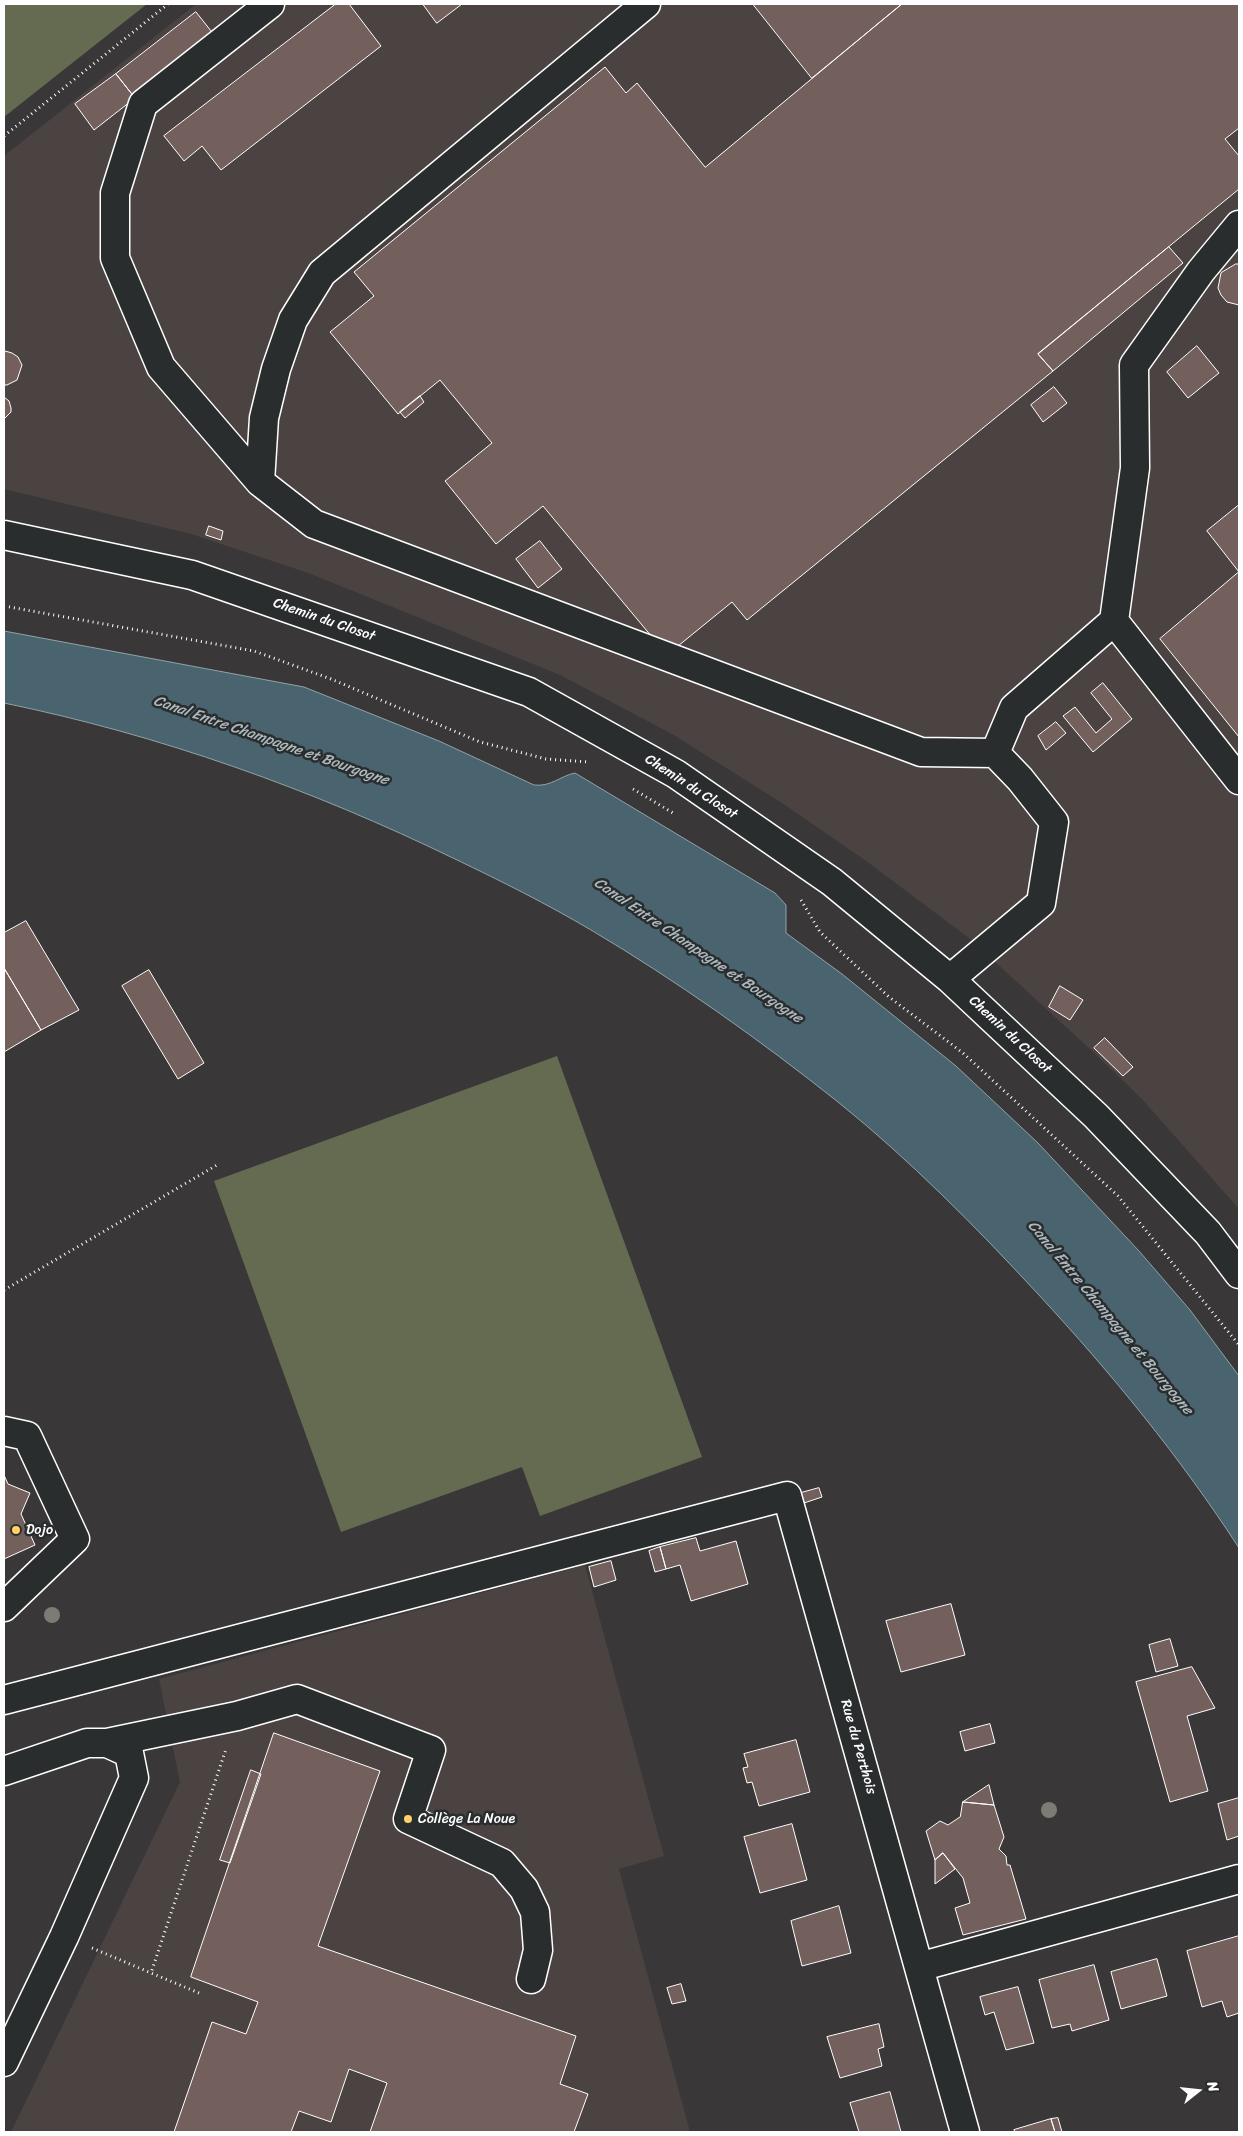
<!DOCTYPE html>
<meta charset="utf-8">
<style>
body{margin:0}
#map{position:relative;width:1243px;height:2136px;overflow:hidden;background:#393737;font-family:Sriracha,sans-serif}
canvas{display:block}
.frame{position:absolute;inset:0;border:5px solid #fff;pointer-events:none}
.north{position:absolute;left:1173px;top:2066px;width:50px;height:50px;-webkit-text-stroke:4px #2a2d2e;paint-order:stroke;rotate:74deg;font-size:14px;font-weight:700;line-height:20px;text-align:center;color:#fff}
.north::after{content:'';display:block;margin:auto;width:18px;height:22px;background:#fff;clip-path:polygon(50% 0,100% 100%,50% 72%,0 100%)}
</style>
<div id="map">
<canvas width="1243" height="2136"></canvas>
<div class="frame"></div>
<div class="north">N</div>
</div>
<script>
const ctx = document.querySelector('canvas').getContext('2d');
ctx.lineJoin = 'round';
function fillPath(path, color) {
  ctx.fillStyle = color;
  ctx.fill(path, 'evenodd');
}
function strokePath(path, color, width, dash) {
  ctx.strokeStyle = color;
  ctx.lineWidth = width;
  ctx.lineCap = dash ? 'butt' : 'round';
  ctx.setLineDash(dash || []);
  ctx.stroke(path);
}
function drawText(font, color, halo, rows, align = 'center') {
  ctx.font = font + ' Sriracha,sans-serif';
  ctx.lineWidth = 5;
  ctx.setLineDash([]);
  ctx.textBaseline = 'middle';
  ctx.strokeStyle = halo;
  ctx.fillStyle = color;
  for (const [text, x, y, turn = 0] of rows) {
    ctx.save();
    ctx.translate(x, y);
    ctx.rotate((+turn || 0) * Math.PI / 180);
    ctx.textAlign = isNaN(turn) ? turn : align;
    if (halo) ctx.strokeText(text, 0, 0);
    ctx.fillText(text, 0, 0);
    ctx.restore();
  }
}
const built = new Path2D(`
 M196 4H1239V1209L1141 1098 1092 1051 969 938 866 861 782 803 672 734 560 675 311 574 191 534 4 489V156Z
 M585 1565 664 1856 619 1869 690 2132H11L180 1782 159 1679Z`);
const green = new Path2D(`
 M4 4H147L4 117Z
 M557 1056 702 1457 540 1516 522 1467 341 1532 214 1181Z`);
const water = new Path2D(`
 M4 631 304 687 439 741 534 785C551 787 560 776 575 773L775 893 786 905V933L842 974 956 1066 1038 1143 1139 1251 1190 1310 1239 1376V1548C1180 1457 1112 1374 1038 1294 976 1227 910 1160 838 1102 760 1040 677 981 591 930 547 904 501 881 455 859 311 789 160 735 4 703Z`);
const building = new Path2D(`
 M336 4H349L381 46 221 170 202 146 184 161 164 136Z
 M423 4H462L437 23Z
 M753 4H902L812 78Z
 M902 4H1239V128L1225 139 1239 156V189L1038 354 1053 371 747 620 732 602 667 655 543 506 496 544 445 481 492 443 440 380 398 414 330 332 374 296 354 272 605 67 626 93 637 83 705 167Z
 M196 12 215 36 135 98 116 74Z
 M116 74 135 98 94 130 75 104Z
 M1169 247 1183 263 1053 371 1038 354Z
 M1236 264H1239V305L1227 302 1221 295 1218 288 1221 273Z
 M1197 346 1219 373 1188 398 1167 372Z
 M5 351 12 353 18 357 22 365 17 380 7 385H4Z
 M1054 387 1067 403 1043 422 1031 405Z
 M420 396 424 402 405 418 400 412Z
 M4 397 9 401 11 408V412L4 419Z
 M1239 505V572L1207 531Z
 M209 526 223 531 221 540 206 535Z
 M540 541 562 569 538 588 516 559Z
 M1239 572V737L1160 639Z
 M1103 683 1132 719 1093 752 1063 716 1075 707 1096 733 1112 719 1091 693Z
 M1056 722 1066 733 1046 750 1038 736Z
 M26 921 79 1010 41 1030 4 968V933Z
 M4 968 41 1030 4 1052Z
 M149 970 204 1063 178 1079 122 986Z
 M1060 986 1083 1000 1070 1020 1049 1007Z
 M1105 1038 1133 1067 1123 1076 1094 1048Z
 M4 1475 8 1484 30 1493 21 1514 35 1545 4 1559Z
 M819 1488 822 1497 804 1503 801 1493Z
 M696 1538 700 1551 736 1541 748 1584 691 1601 680 1565 666 1569 660 1547Z
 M660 1547 666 1569 655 1572 649 1551Z
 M611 1561 616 1580 594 1587 589 1567Z
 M951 1604 965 1655 901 1672 886 1621Z
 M1170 1639 1178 1666 1156 1672 1149 1645Z
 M1192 1667 1215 1708 1187 1716 1208 1791 1170 1802 1136 1682Z
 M990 1724 995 1743 965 1751 960 1732Z
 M274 1733 380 1771 318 1946 576 2036 560 2084 588 2094 574 2132H370L387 2083 349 2069 331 2122 299 2111 291 2132H174L212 2022 246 2034 258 2002 191 1977Z
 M796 1740 810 1792 759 1806 752 1782 747 1783 743 1768 748 1767 744 1754Z
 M251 1770 261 1774 230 1863 220 1860Z
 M989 1785 994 1805 963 1802Z
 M1239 1798V1836L1227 1840 1218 1804Z
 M963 1802 994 1805 1004 1837 999 1849 1006 1856 1007 1865H1010L1026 1919 963 1935 955 1908 970 1903 963 1878 943 1853 935 1860 926 1831 940 1821 948 1825 960 1817Z
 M792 1824 807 1880 760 1893 744 1837Z
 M943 1853 955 1869 935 1884V1860Z
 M839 1906 851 1953 802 1966 791 1921Z
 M1239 1936V2013L1227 2017 1222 2001 1202 2007 1187 1951Z
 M1157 1959 1167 1996 1121 2009 1111 1972Z
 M1094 1965 1109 2020 1072 2031 1070 2024 1052 2028 1039 1980Z
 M681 1984 686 2001 672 2004 667 1988Z
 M1018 1987 1034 2043 1006 2050 994 2012 985 2015 980 1997Z
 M879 2024 884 2047 878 2049 882 2066 840 2078 827 2037Z
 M890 2092 901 2132H859L850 2103Z
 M1058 2118 1062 2132H1055L1051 2119Z
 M1051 2119 1055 2132H1015L1014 2130Z`);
const path = new Path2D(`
 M4 136 168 4
 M4 606 254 651 331 679 480 742 546 759 589 762
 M633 789 673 813
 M801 900 820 932 889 997 963 1053 1118 1196 1239 1345
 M4 1290 217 1165
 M92 1948 151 1973
 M199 1993 151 1973 226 1749`);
const minor = new Path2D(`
 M270 4 143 104 115 193V258L161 367 260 482 314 524 921 752 995 753 1020 779 1054 822 1041 903 950 979
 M260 482 264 418 276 369 293 320 322 273 646 4
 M4 535 192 575 529 692 676 774 832 882 950 979 1096 1116 1208 1233 1239 1274
 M1114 621 1239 780
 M995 753 1014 708 1114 621 1135 468 1134 365 1201 271 1239 225
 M4 1431 27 1436 75 1539 4 1607
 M4 1700 787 1496 965 2132
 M107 1743 237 1716 297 1699 431 1750 408 1819 502 1863 524 1889 535 1912 538 1950 531 1979
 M4 1771 87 1743H107L129 1753 134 1778 64 1937 4 2062
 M919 1967 1239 1879`);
const trees = [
 [52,1615],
 [1049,1810]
];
const markers = [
 [16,1530,5,"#ffd166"],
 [408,1819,5,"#ffd166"]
];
const streetNames = [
 ["Chemin du Closot",324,620,19],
 ["Chemin du Closot",691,787,33],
 ["Chemin du Closot",1010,1035,43],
 ["Rue du Perthois",858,1747,74]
];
const poiNames = [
 ["Dojo",26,1530],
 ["Collège La Noue",418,1819]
];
const waterNames = [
 ["Canal Entre Champagne et Bourgogne",271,741,19],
 ["Canal Entre Champagne et Bourgogne",698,951,34],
 ["Canal Entre Champagne et Bourgogne",1110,1318,50]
];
fillPath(built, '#4a4342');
fillPath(green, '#646b51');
fillPath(water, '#49646e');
strokePath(water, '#92a2a8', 1);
fillPath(building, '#73605d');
strokePath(building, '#fff', 1);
strokePath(minor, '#fff', 31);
strokePath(path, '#fff', 3, [1, 4]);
strokePath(minor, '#2a2d2e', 28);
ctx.fillStyle = '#7c7c75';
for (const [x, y] of trees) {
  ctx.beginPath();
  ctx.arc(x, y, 8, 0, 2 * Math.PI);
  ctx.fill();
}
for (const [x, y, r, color] of markers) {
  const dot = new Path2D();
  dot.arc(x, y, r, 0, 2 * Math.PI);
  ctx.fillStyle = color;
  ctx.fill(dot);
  strokePath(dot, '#2a2d2e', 2);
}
drawText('14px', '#fff', '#2a2d2e', streetNames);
drawText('14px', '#fff', '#2a2d2e', poiNames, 'left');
drawText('italic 15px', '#adb9be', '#2a2d2e', waterNames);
</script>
